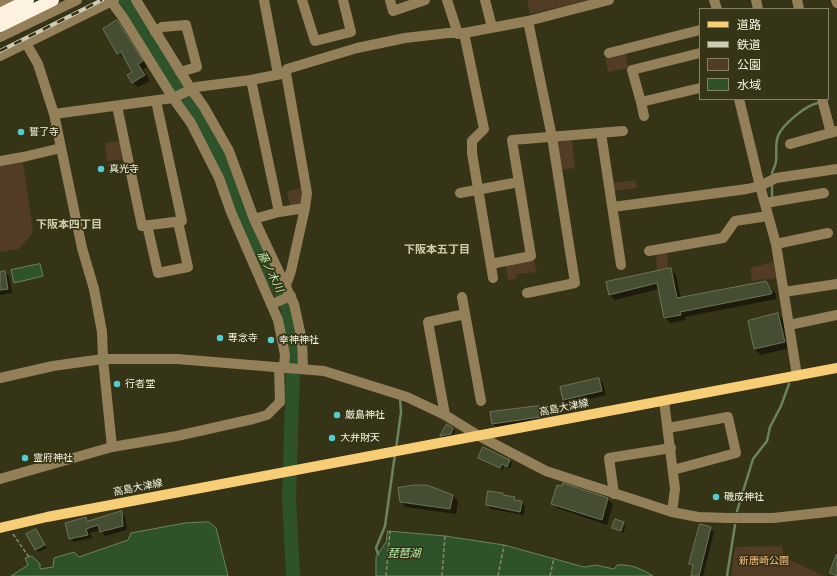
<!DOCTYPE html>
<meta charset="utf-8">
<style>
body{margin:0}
#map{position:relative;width:837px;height:576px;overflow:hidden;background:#363417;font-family:"Archivo Narrow","Noto Sans JP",sans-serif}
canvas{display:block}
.legend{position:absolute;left:699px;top:8px;width:130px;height:92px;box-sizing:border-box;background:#363417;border:1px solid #838269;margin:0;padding:5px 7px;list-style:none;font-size:12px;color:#f7f6e4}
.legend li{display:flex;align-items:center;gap:8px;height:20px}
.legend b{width:20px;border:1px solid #838269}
</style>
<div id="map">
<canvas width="837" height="576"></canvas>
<ul class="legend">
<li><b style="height:5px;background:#f7cd76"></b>道路</li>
<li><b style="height:5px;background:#cdccb7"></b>鉄道</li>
<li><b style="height:11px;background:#533c25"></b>公園</li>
<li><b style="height:11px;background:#2e532b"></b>水域</li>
</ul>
</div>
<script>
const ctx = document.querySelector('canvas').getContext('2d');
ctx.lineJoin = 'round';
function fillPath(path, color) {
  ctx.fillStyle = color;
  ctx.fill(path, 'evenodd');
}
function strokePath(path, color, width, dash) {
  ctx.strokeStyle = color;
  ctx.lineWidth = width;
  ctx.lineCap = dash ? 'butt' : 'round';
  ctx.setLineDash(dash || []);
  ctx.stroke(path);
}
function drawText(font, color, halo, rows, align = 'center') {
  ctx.font = font + ' "Archivo Narrow","Noto Sans JP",sans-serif';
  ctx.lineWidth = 3.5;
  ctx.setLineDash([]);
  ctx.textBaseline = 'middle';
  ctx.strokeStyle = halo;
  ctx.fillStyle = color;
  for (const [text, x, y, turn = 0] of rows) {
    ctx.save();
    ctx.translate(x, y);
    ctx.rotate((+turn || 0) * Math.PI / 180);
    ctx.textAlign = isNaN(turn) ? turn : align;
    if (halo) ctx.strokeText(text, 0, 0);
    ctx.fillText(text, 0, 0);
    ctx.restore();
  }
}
const green = new Path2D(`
 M527 0H588L530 14Z
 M626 53 628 68 608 72 605 57Z
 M556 140H572L575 168 561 170Z
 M121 141 125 159 107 161 105 143Z
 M23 163 33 232 19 249 0 252V166Z
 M636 180 637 188 613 191 612 183Z
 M302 187 303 207 291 208 287 192Z
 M667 252 668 268 657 270 656 254Z
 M533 259 537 272 517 274 516 279 508 280 505 264Z
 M773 262 776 278 752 281 750 268Z
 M782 546 783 557 824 576H731L735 547Z`);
const water = new Path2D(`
 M40 264 43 276 14 283 11 270Z
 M209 522 216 528 228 576H11L28 565 25 558 32 556 40 564V569L53 567 54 558 74 552 79 557 128 540 131 533 185 523Z
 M388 531 445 536 504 545 584 567 596 565 614 569 617 565C631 564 642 569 653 576H376V557L386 542Z`);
const shadow = new Path2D(`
 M117 22 122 27 147 67 143 69 150 81 138 87 133 82 134 73 125 57 123 58 118 53Z
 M671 270 676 275 681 299 766 282 776 294V299L685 317V320L670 323 665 318 659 289 615 300 610 295Z
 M5 272 9 277 12 293 0 295V273Z
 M778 314 783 320 790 348 761 355 755 349 749 321Z
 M599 379 603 383 606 395 568 404 564 400 562 388Z
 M539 407 543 411 544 421 497 428 493 424Z
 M447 425 455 431 453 436 444 438 442 436Z
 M479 458 510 460 512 463 510 469 504 466 503 470Z
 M453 495 458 501 456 514 406 507 400 501Z
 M514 498 525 506 524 515 491 509 487 505Z
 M607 499 613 504 607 525 557 508 552 503Z
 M121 512 125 516 127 530 105 536 100 530 90 533 92 538 74 542 70 538 86 518 89 521Z
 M623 523 626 526 623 533 613 528Z
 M710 528 714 532 703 576H691L693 567 690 564Z
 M35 530 47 548 38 552 27 534Z
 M833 556H837V576L831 573 834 565Z`);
const stream = new Path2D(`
 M772 173C773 169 776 165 776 161 777 152 775 145 778 136 782 125 806 105 818 103
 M772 198V186
 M396 449 401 412 400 398
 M737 511 753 459 767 441 770 427 781 406 789 384
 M378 554 376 548 385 526 395 454
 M727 576 735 525`);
const river = new Path2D(`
 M124 0 208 134 267 268 286 301 295 348 293 371 289 496 293 576`);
const building = new Path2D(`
 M117 20 143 61 138 64 145 75 132 83 127 75 132 72 121 52 117 54 103 29Z
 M671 268 677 298 766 281 772 292 771 294 680 312 681 315 664 318 657 283 609 295 606 282Z
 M5 271 8 289 0 290V272Z
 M778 313 785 342 754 349 748 321Z
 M599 378 602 391 563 400 560 387Z
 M539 406 541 417 492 424 490 412Z
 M447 424 453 428 451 434 440 436Z
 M483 447 510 460 507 467 502 464 500 468 478 458Z
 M563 483 608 498 602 520 551 504 557 485 562 486Z
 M415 485H427L453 495 450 509 400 502 398 488Z
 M488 491 503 493V495L515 497 514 500 522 501 520 512 486 505Z
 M122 511 123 526 100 532 98 525 86 529 88 535 69 539 65 523 86 517 87 521Z
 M615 519 624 522 621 531 612 528Z
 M700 524 711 527 699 576H691L693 565 689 564Z
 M36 529 45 545 35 550 26 534Z
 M836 555H837V576L830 573Z`);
const path = new Path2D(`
 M13 534 29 557
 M386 576 390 531
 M442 576 445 536
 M498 576 504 545
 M550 576 554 558`);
const minor = new Path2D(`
 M110 0 122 16 173 98 191 123 219 178 231 212 278 320 285 355 284 367
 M136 0 191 89 204 107 229 151 254 219 294 304 302 340 303 368
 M264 0 278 74
 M302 0 315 41 351 32 343 0
 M390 0 393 11 425 0
 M447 0 458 34
 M485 0 492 27
 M714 0 717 9
 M756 0 758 9
 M797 0 799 9
 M836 0 837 3
 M0 5 9 0
 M155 32 162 27 186 25 197 67 180 72
 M464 33 484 129 472 141V153L493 278
 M0 37 77 0
 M26 43 38 64 54 114 82 248 94 289 102 332 103 359 112 447
 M609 53 700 30
 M0 56 114 0
 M251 80 279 212 254 219
 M739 99 760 186 776 244 797 376
 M822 99 831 133
 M641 102 632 70 700 53
 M117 106 142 226 182 221 156 101
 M54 114 173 98 196 87 251 80 286 73
 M644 116 641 102 700 88
 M601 133 621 265
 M790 144 837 131
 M0 161 23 157 61 148
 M460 193 519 182
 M765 203 824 193
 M613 207 747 189 760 186 776 178 837 169
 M305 208 307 193 286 73 287 69 357 48 405 38 448 33H464L528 21 609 0
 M279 212 305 208 291 271 286 285
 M147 225 158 273 188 267 178 222
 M776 244 828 233
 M649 251 723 238 735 221 768 216
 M491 264 531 256 512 140 623 131
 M784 292 837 284
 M527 293 575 283 552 137 528 21
 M462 297 481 401
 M272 304 291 296
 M789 325 837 315
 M0 378 53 366 103 359H177L324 371 407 397 445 415 479 436 546 471 672 512 698 517 728 518H773L837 511
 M664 401 675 489 672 512
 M445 415 428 322 465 314
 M668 428 728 417 736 453 673 470
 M0 479 112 447 177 436 253 419 267 415 280 402 279 367
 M614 494 609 458 671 448`);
const major = new Path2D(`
 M0 528 47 517 837 368`);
const highway = new Path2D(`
 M0 14 28 0
 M0 26 53 0`);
const rail = new Path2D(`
 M0 51 102 0`);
const markers = [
 [21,132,4,"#51ccd3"],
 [101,169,4,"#51ccd3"],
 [220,338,4,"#51ccd3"],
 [271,340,4,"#51ccd3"],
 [117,384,4,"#51ccd3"],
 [337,415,4,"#51ccd3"],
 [332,438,4,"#51ccd3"],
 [25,458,4,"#51ccd3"],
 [716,497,4,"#51ccd3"]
];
const poiNames = [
 ["誓了寺",29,132],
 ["真光寺",109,169],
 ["専念寺",228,338],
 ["幸神神社",279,340],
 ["行者堂",125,384],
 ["厳島神社",345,415],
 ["大弁財天",340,438],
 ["霊府神社",33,458],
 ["磯成神社",724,497]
];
const streetNames = [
 ["高島大津線",564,408,-11],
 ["高島大津線",138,488,-11]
];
const parkNames = [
 ["新唐崎公園",764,561]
];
const neighbourhoodNames = [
 ["下阪本四丁目",69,225],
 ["下阪本五丁目",437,250]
];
const waterNames = [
 ["藤ノ木川",270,272,63],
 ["琵琶湖",404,554]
];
fillPath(green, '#533c25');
fillPath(water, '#2e532b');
strokePath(water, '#6a8462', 1);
fillPath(shadow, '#0007');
strokePath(stream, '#6a8462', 2.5);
strokePath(river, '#2e532b', 14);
fillPath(building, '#454e33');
strokePath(building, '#6b7558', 1);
strokePath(path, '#88876e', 1.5, [4, 2]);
strokePath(minor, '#948058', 10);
strokePath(major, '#f7cd76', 10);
strokePath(highway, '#fcf2df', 12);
strokePath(rail, '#cdccb7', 4);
strokePath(rail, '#363417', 2.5, [8]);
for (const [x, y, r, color] of markers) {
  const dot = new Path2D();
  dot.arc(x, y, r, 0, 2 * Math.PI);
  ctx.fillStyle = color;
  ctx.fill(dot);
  strokePath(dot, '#363417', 1.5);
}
drawText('10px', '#f7f6e4', '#363417', poiNames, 'left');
drawText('10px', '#f7f6e4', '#363417', streetNames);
drawText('10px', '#fcbd80', '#363417', parkNames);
drawText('bold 11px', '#d2cfae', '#363417', neighbourhoodNames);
drawText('italic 11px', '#b4efae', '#363417', waterNames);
</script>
